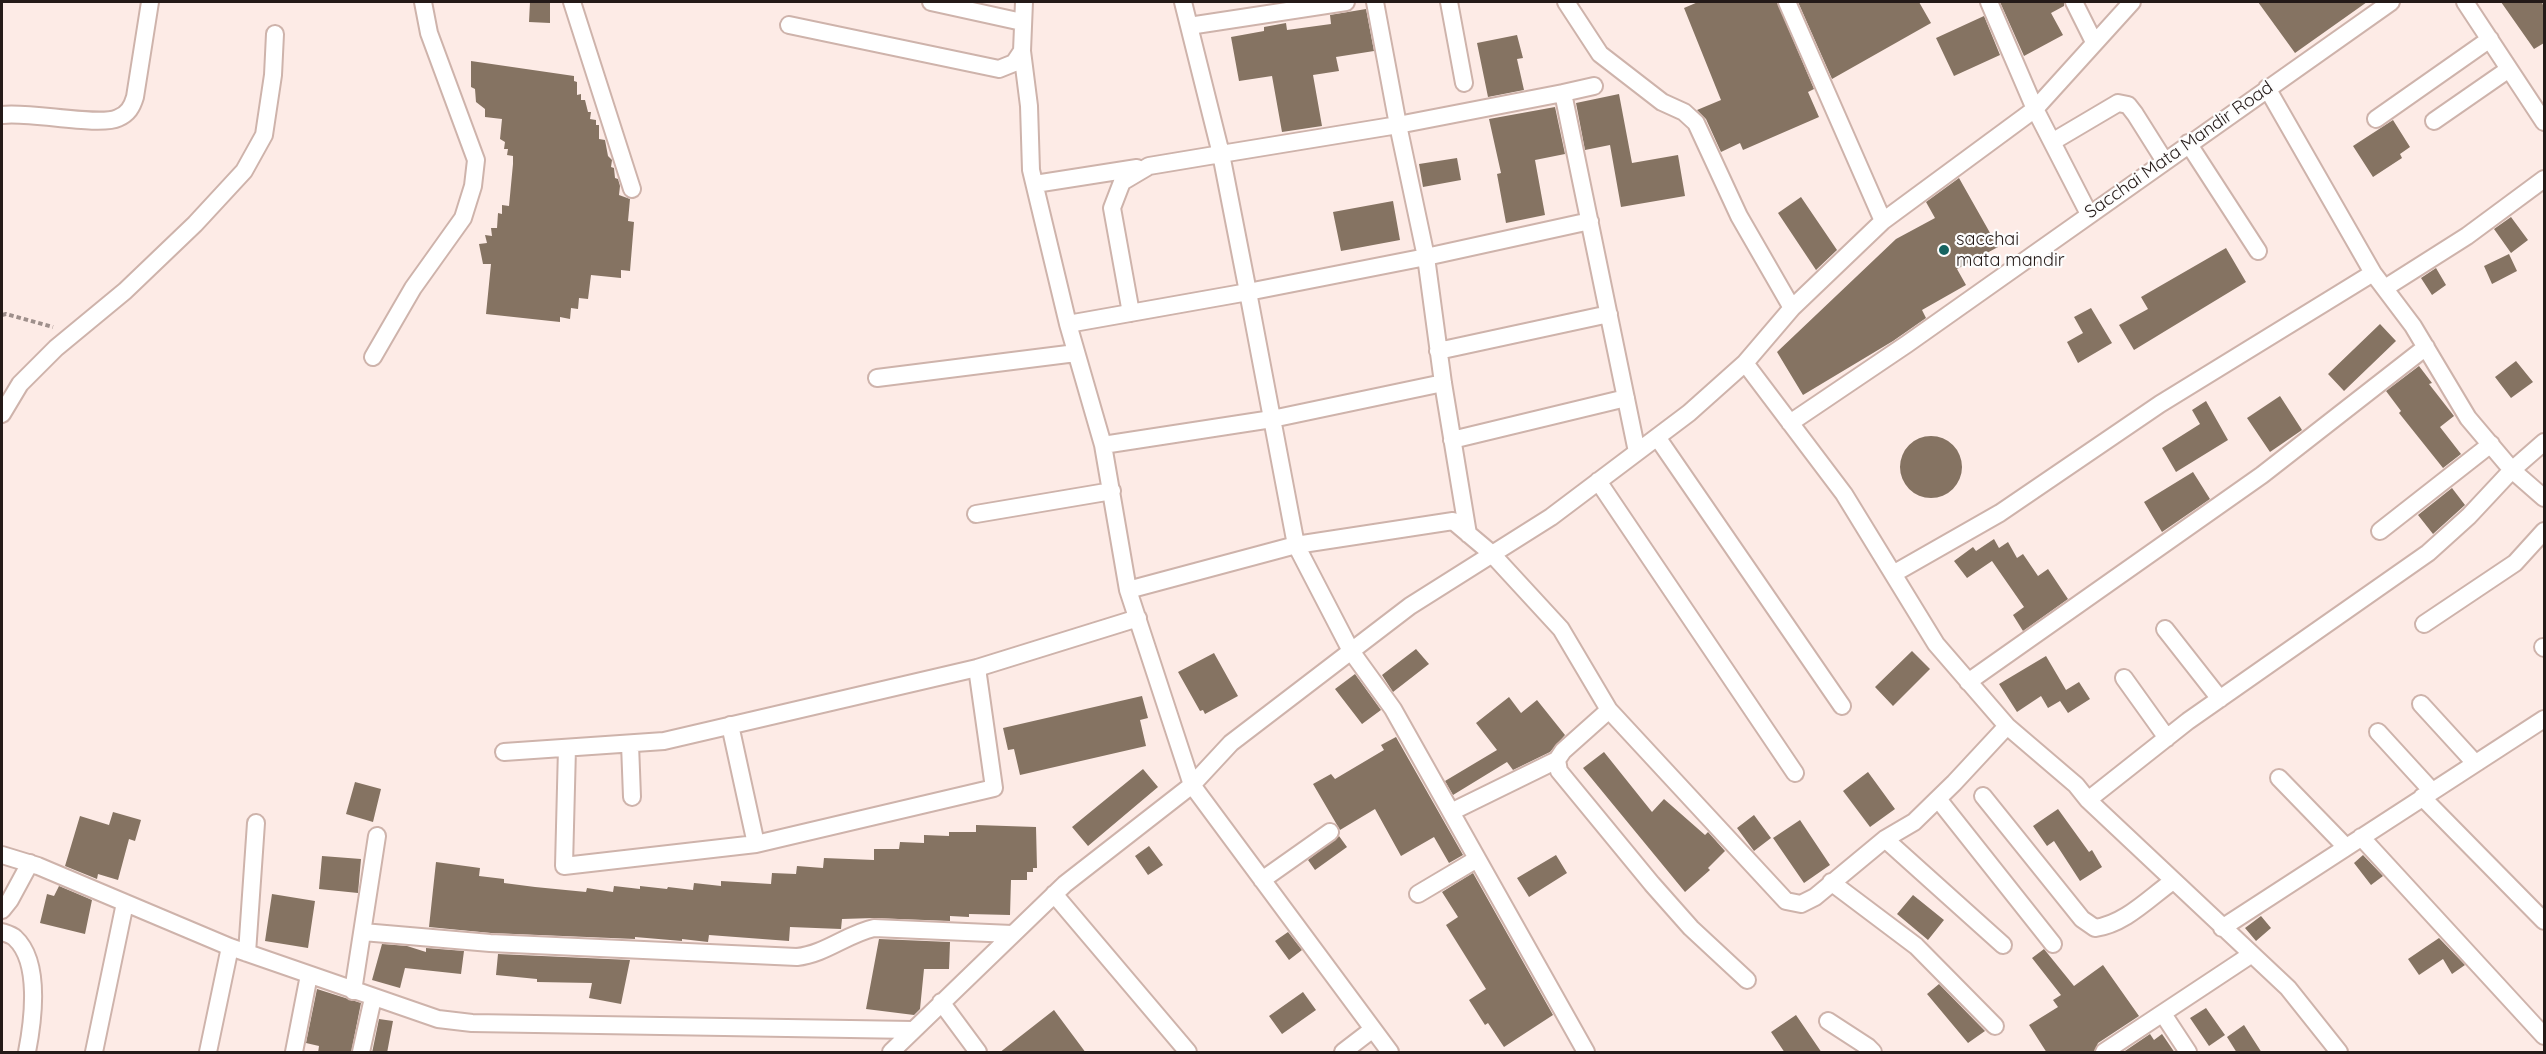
<!DOCTYPE html>
<style>
body{margin:0}
#map{position:relative;width:2546px;height:1054px;overflow:hidden;background:#fdebe6;font-family:Quicksand,sans-serif}
canvas{display:block}
.frame{position:absolute;inset:0;border:3px solid #241a18;pointer-events:none}
</style>
<div id="map">
<canvas width="2546" height="1054"></canvas>
<div class="frame"></div>
</div>
<script>
const ctx = document.querySelector('canvas').getContext('2d');
ctx.lineJoin = 'round';
function fillPath(path, color) {
  ctx.fillStyle = color;
  ctx.fill(path, 'evenodd');
}
function strokePath(path, color, width, dash) {
  ctx.strokeStyle = color;
  ctx.lineWidth = width;
  ctx.lineCap = dash ? 'butt' : 'round';
  ctx.setLineDash(dash || []);
  ctx.stroke(path);
}
function drawText(font, color, halo, rows, align = 'center') {
  ctx.font = font + ' Quicksand,sans-serif';
  ctx.lineWidth = 4.5;
  ctx.setLineDash([]);
  ctx.textBaseline = 'middle';
  ctx.strokeStyle = halo;
  ctx.fillStyle = color;
  for (const [text, x, y, turn = 0] of rows) {
    ctx.save();
    ctx.translate(x, y);
    ctx.rotate((+turn || 0) * Math.PI / 180);
    ctx.textAlign = isNaN(turn) ? turn : align;
    if (halo) ctx.strokeText(text, 0, 0);
    ctx.fillText(text, 0, 0);
    ctx.restore();
  }
}
const building = new Path2D(`
 M530 2H550V23L529 22Z
 M1698 2H1777L1814 89 1808 92 1819 117 1743 150 1740 143 1721 152 1706 119 1697 110 1721 100 1684 8Z
 M1798 2H1919L1931 23 1832 79Z
 M2000 2H2064V6L2051 13 2063 35 2024 56Z
 M2258 2H2367L2295 53Z
 M2501 2H2542L2544 8V43L2534 49Z
 M1366 9 1374 51 1336 57 1339 71 1313 75 1322 126 1282 132 1272 76 1239 81 1231 37 1264 31V27L1286 23 1287 30 1331 24 1330 15Z
 M1984 16 2000 55 1954 76 1936 38Z
 M1517 35 1523 58 1517 59 1524 90 1488 97 1477 43Z
 M471 61 574 76V81L577 82V95L581 94V100H585L588 112H591L590 119 596 120V125H599V139L605 140 608 156 612 160 611 167 614 168 615 178 618 179 620 186 619 195 630 199 628 221 634 222 630 271 621 270V278L591 275 588 299 579 298 578 309 571 308 570 319 560 317V322L486 314 491 264H483L479 244 487 243 485 235 492 236 491 228H497L498 213 502 214V205L509 206 513 164V156L507 155 508 149H504L505 142 500 139 502 119 485 117V109L476 102 475 89 471 87Z
 M1619 94 1632 163 1678 155 1685 196 1621 207 1610 145 1585 150 1576 103Z
 M1555 107 1565 154 1535 160 1545 215 1506 223 1497 174 1501 173 1489 119Z
 M2393 120 2410 147 2400 154 2402 158 2373 177 2353 146Z
 M1457 158 1461 180 1423 187 1419 164Z
 M1959 178 1998 247 1957 269 1966 285 1922 310 1926 318 1893 341 1803 395 1777 352 1896 239 1935 218 1926 202Z
 M1801 197 1837 250 1816 270 1778 213Z
 M1393 201 1400 240 1341 251 1333 212Z
 M2511 217 2528 240 2511 253 2494 229Z
 M2226 248 2246 282 2134 350 2119 325 2148 309 2141 297Z
 M2509 254 2517 271 2492 284 2484 266Z
 M2436 268 2446 285 2432 295 2421 278Z
 M2091 308 2112 343 2078 363 2067 342 2083 333 2074 317Z
 M2380 324 2396 341 2344 391 2328 374Z
 M2516 361 2533 382 2511 398 2495 377Z
 M2419 366 2432 383 2429 384 2454 416 2440 427 2461 454 2443 468 2399 413 2401 411 2386 391Z
 M2280 396 2302 430 2270 452 2247 418Z
 M2206 401 2228 440 2176 472 2162 448 2200 424 2192 410Z
 M1900 467a31 31 0 1 1 62 0a31 31 0 1 1-62 0Z
 M2193 472 2210 499 2162 532 2144 502Z
 M2452 488 2465 505 2433 534 2418 515Z
 M1994 539 1999 548 2008 542 2017 558 2023 554 2038 576 2048 569 2068 599 2023 631 2013 615 2024 607 1992 561 1967 578 1954 561 1973 547 1976 551Z
 M1416 649 1429 664 1393 692 1382 675Z
 M1912 651 1930 669 1893 706 1875 687Z
 M1214 653 1238 696 1205 714 1203 710 1200 711 1178 672Z
 M2046 656 2066 690 2079 682 2090 699 2068 713 2060 701 2048 708 2041 696 2017 712 1999 684Z
 M1355 674 1381 710 1362 724 1335 689Z
 M1142 696 1148 718 1140 720 1146 746 1020 775 1014 749 1008 750 1003 728Z
 M1509 697 1521 713 1537 700 1565 735 1550 752 1513 770 1507 762 1453 795 1445 781 1497 750 1476 723Z
 M1396 737 1463 855 1449 863 1434 837 1401 856 1375 809 1340 830 1313 784 1331 774 1335 779 1384 750 1381 745Z
 M1604 752 1652 812 1664 799 1705 835 1708 832 1725 851 1708 868 1710 870 1685 892 1583 768Z
 M1143 769 1158 787 1088 846 1072 827Z
 M1868 772 1895 809 1870 827 1843 791Z
 M355 782 381 789 373 822 346 814Z
 M2058 809 2089 852 2092 850 2102 867 2080 881 2054 841 2047 846 2033 826Z
 M113 812 141 820 135 841 129 839 118 880 98 874 97 879 65 866 80 816 109 825Z
 M1754 815 1771 838 1754 851 1737 828Z
 M1800 820 1830 865 1804 883 1773 838Z
 M976 825 1036 827 1037 868H1033V872H1027V880H1011L1010 915 969 914V917L950 916V921L874 918 842 919 841 929 790 927 789 941 709 935 708 942 682 939V941L635 937V939L491 933 429 927 436 862 480 868 479 876 504 879V883L535 887 586 892 587 888 613 892 614 886 640 889V886L667 889 668 887 693 890 694 883 721 886V881L771 884 772 873 796 874 797 866 823 868 824 858 874 860V849H899L900 842 924 843V835L949 836V832H976Z
 M1339 836 1347 847 1315 870 1308 860Z
 M1149 846 1163 865 1148 875 1135 856Z
 M1556 855 1567 873 1529 897 1517 878Z
 M2363 855 2383 876 2371 885 2354 863Z
 M322 856 361 859 358 893 319 889Z
 M1473 873 1553 1015 1504 1047 1488 1023 1485 1025 1469 1000 1486 989 1446 925 1458 917 1442 892Z
 M59 886 92 900 85 934 40 923 47 894 54 896Z
 M272 894 315 901 308 948 265 941Z
 M1913 895 1944 920 1928 940 1897 914Z
 M2261 916 2271 928 2256 941 2245 928Z
 M1288 932 1302 950 1289 960 1275 941Z
 M2439 938 2465 965 2452 974 2443 959 2419 975 2408 959Z
 M879 939 950 942 949 969H924L920 1009 914 1015 866 1009Z
 M382 944 407 946 426 952V948L464 951 461 974 405 968 400 988 372 980Z
 M2044 949 2074 986 2103 965 2139 1016 2098 1043 2094 1053H2047L2029 1025 2058 1007 2053 1000 2061 995 2032 958Z
 M498 954 630 960 621 1004 589 998 592 983 537 982V979L496 975Z
 M1939 984 1985 1031 1968 1043 1927 994Z
 M317 989 361 1003 351 1053H318L319 1046 306 1043Z
 M1303 992 1316 1010 1282 1034 1269 1016Z
 M2206 1008 2225 1035 2209 1046 2190 1018Z
 M1054 1010 1086 1053H999Z
 M1796 1015 1822 1053H1785L1771 1032Z
 M379 1019 393 1021 387 1053H372Z
 M2244 1025 2262 1053H2237L2227 1037Z
 M2150 1034 2154 1040 2162 1034 2175 1053H2122Z`);
const path = new Path2D(`
 M2 315 6 314 53 327`);
const street = new Path2D(`
 M572 2 632 189
 M931 2 1022 22
 M1183 2 1189 26
 M1375 2 1398 125 1563 93 1637 452
 M1449 2 1464 83
 M1566 2 1600 54 1662 102 1684 112 1696 123 1739 216 1792 308
 M1787 2 1883 221
 M1989 2 2035 109 2089 214
 M2074 2 2094 42
 M2132 2 2035 109 1883 221 1792 308 1745 363 1844 494 1936 644 2007 726 2076 785 2088 800 2288 988 2339 1052
 M2465 2 2544 122
 M789 25 999 69 1014 63 1022 51 1024 2
 M1022 51 1029 106 1031 170 1068 324
 M2267 88 2373 273 2413 326 2468 418 2512 470 2544 442
 M1563 93 1594 86
 M2 115C29 111 99 127 118 118 128 114 132 107 135 97L150 2
 M2376 119 2490 39
 M2434 121 2509 69
 M1398 125 1426 257 1248 292 1221 154Z
 M2052 142 2118 103 2128 105 2135 114 2164 160
 M2188 143 2258 251
 M1035 184 1137 168
 M2385 288 2467 236 2544 179
 M1131 313 1112 208 1122 182 1149 166 1221 154 1189 26 1346 2
 M1438 351 1609 314
 M373 357 413 288 463 218 473 186 476 160 429 33 423 2
 M877 378 1076 353
 M2 414 20 384 56 348 125 291 195 224 244 171 264 135 273 75 275 34
 M1790 423 1907 344 2391 2
 M1657 437 1842 706
 M1452 440 1626 398
 M1103 445 1272 419 1443 383
 M1598 481 1795 773
 M976 514 1112 491
 M2380 531 2491 444
 M1468 534 1443 383 1426 257 1590 221
 M1893 574 2000 513 2160 404 2373 273
 M1128 590 1103 445 1068 324 1248 292 1296 545 1351 651 1393 709 1586 1052
 M2424 624 2515 563 2544 531
 M2165 629 2220 699
 M2543 647 2544 648
 M2124 678 2167 738
 M1968 682 2262 475 2426 347
 M2421 704 2475 763
 M1609 710 1563 751 1557 760 1559 771 1652 884 1691 928 1747 980
 M730 725 756 844
 M2378 732 2432 791
 M630 744 632 797
 M567 748 564 866 756 844 994 788 977 668
 M504 752 664 741 977 668 1138 618
 M2279 778 2346 847
 M1983 796 2082 919 2095 928C2125 924 2149 898 2173 881
 M2422 797 2544 921
 M1938 799 2053 944
 M2088 800 2188 721 2428 553 2469 516 2512 470 2544 498
 M1451 812 1557 760
 M2361 837 2544 1036
 M1885 839 2003 945
 M2 855 38 866 230 947 438 1019 472 1023 913 1030
 M1262 880 1330 832
 M1831 882 1916 946 1995 1026
 M1054 894 1188 1052
 M1418 894 1477 859
 M2 910 10 900 30 863
 M2222 928 2544 719
 M2 932C5 933 12 935 15 938 41 962 33 1021 27 1052
 M363 932 490 943 797 957C825 954 847 934 874 928L1012 934
 M247 953 256 823
 M353 991 377 836
 M941 1002 978 1052
 M2163 1014 2188 1052
 M1828 1021 1868 1047 1873 1052
 M94 1052 125 903
 M208 1052 230 947
 M294 1052 309 975
 M361 1052 373 998
 M891 1052 1065 884 1192 785 1231 743 1410 606 1551 517 1689 413 1745 363
 M1343 1052 1373 1029
 M1390 1052 1192 785 1128 590 1296 545 1453 521 1491 553 1561 629 1609 710 1786 901 1801 904 1815 897 1885 839 1914 822 1954 783 2007 726
 M2104 1052 2252 954`);
const markers = [
 [1944,250,6,"#156360"]
];
const streetNames = [
 ["Sacchai Mata Mandir Road",2179,150,-35]
];
const poiNames = [
 ["sacchai",1956,240],
 ["mata mandir",1956,261]
];
fillPath(building, '#857362');
strokePath(street, '#ceb3ab', 20);
strokePath(path, '#9e8f8b', 4, [4.5, 3]);
strokePath(street, '#fff', 16);
for (const [x, y, r, color] of markers) {
  const dot = new Path2D();
  dot.arc(x, y, r, 0, 2 * Math.PI);
  ctx.fillStyle = color;
  ctx.fill(dot);
  strokePath(dot, '#fdfdfd', 2);
}
drawText('18px', '#241a18', '#fdfdfd', streetNames);
drawText('18px', '#241a18', '#fdfdfd', poiNames, 'left');
</script>
